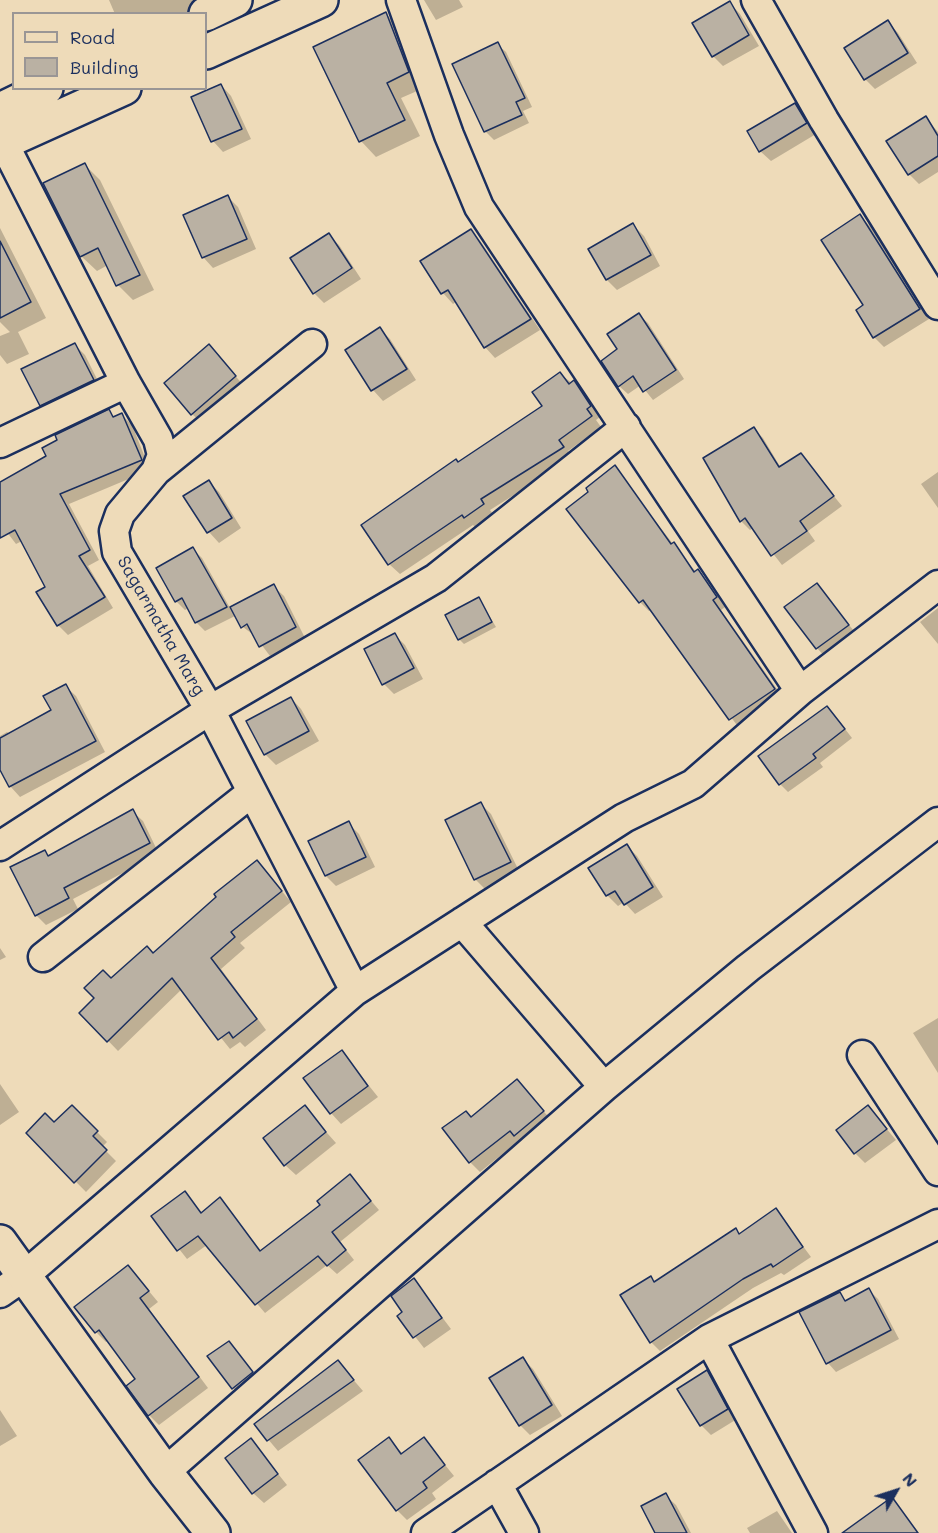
<!DOCTYPE html>
<style>
body{margin:0}
#map{position:relative;width:938px;height:1533px;overflow:hidden;background:#eedbb9;font-family:Mali,sans-serif}
canvas{display:block}
.legend{position:absolute;left:12px;top:12px;width:195px;height:78px;box-sizing:border-box;background:#eedbb9;border:2px solid #9a9695;margin:0;padding:8px 10px;list-style:none;font-size:18px;color:#1b2f5e}
.legend li{display:flex;align-items:center;gap:12px;height:30px}
.legend b{width:30px;border:2px solid #9a9695}
.north{position:absolute;left:866px;top:1461px;width:60px;height:60px;-webkit-text-stroke:4px #eedbb9;paint-order:stroke;rotate:51deg;font-size:16px;font-weight:700;line-height:24px;text-align:center;color:#1b2f5e}
.north::after{content:'';display:block;margin:auto;width:21px;height:27px;background:#1b2f5e;clip-path:polygon(50% 0,100% 100%,50% 72%,0 100%)}
</style>
<div id="map">
<canvas width="938" height="1533"></canvas>
<ul class="legend">
<li><b style="height:8px;background:#eedbb9"></b>Road</li>
<li><b style="height:16px;background:#bab1a3"></b>Building</li>
</ul>
<div class="north">N</div>
</div>
<script>
const ctx = document.querySelector('canvas').getContext('2d');
ctx.lineJoin = 'round';
function fillPath(path, color) {
  ctx.fillStyle = color;
  ctx.fill(path, 'evenodd');
}
function strokePath(path, color, width, dash) {
  ctx.strokeStyle = color;
  ctx.lineWidth = width;
  ctx.lineCap = dash ? 'butt' : 'round';
  ctx.setLineDash(dash || []);
  ctx.stroke(path);
}
function drawText(font, color, halo, rows, align = 'center') {
  ctx.font = font + ' Mali,sans-serif';
  ctx.lineWidth = 4.5;
  ctx.setLineDash([]);
  ctx.textBaseline = 'middle';
  ctx.strokeStyle = halo;
  ctx.fillStyle = color;
  for (const [text, x, y, turn = 0] of rows) {
    ctx.save();
    ctx.translate(x, y);
    ctx.rotate((+turn || 0) * Math.PI / 180);
    ctx.textAlign = isNaN(turn) ? turn : align;
    if (halo) ctx.strokeText(text, 0, 0);
    ctx.fillText(text, 0, 0);
    ctx.restore();
  }
}
const shadow = new Path2D(`
 M109 0H218L187 14H115Z
 M424 0H459L463 7 436 20Z
 M730 3 740 14 759 46 723 66 713 56Z
 M386 14 401 29 424 88 401 98 420 136 376 157 361 141 315 48Z
 M888 22 898 33 917 63 875 89 865 79Z
 M497 44 506 52 532 107 523 111 529 123 494 140 486 132 454 65Z
 M221 85 231 96 251 139 223 152 213 141 193 98Z
 M795 104 805 115 816 134 771 161 760 151Z
 M926 118 938 132V172L919 184 909 174Z
 M85 165 100 180 154 290 133 300 118 285 108 265 97 271 81 256Z
 M228 197 238 207 256 249 213 268 203 257Z
 M860 216 870 226 929 319 884 347 874 337 865 306Z
 M633 225 644 236 660 266 617 290 607 280Z
 M0 228 46 318 18 332 29 354 7 364 0 355V336L10 332 0 322Z
 M471 231 481 242 540 330 495 358 485 347 457 301 453 304 443 293 423 261Z
 M328 235 339 245 361 279 324 303 314 293Z
 M639 315 648 323 684 379 653 400 641 385 628 394 619 386V349Z
 M380 329 390 339 416 380 383 401 373 390 347 350Z
 M75 345 85 355 103 391 51 415 41 405Z
 M209 346 245 387 203 424 192 414Z
 M560 374 584 392 600 417 596 420 601 427 568 451 573 458 490 510 494 515 475 527 473 525 400 574 389 564 458 463 544 407Z
 M109 411 115 418 122 415 132 425 150 470 69 504 99 560 88 566 113 608 68 635 58 625 47 587 22 541 16 544 0 523V484L48 456Z
 M754 429 763 438 781 468 800 455 842 506 808 531 815 541 782 565 753 528 750 530 741 521Z
 M614 467 673 544 696 572 698 571 707 580 725 607 721 610 784 699 739 728 652 609 649 611 640 602 591 492Z
 M938 472V508L921 484Z
 M209 482 219 492 241 528 219 543 209 532 185 497Z
 M193 549 202 558 230 608 273 586 284 596 305 638 270 656 255 636 243 627 237 615 205 631 196 622 189 608 185 610 176 601Z
 M817 585 858 636 827 659 817 648Z
 M479 599 496 627 464 644 459 639Z
 M938 608V644L920 622Z
 M395 635 405 645 423 679 394 694 384 684Z
 M65 686 76 696 105 752 20 797 10 786 0 767V736L7 732 10 734 53 711Z
 M291 698 301 709 319 741 276 765 265 754 248 721Z
 M835 716 852 738 820 763 823 767 788 792 780 784Z
 M481 804 491 814 520 873 485 889 475 879Z
 M132 811 143 821 159 854 73 899 78 909 46 925 36 915 44 851 49 856 100 831 98 828Z
 M348 823 359 834 375 867 336 886 326 876Z
 M627 846 637 856 663 897 635 914 624 902 618 906 607 895 591 868Z
 M257 862 291 902 240 943 245 948 221 969 266 1030 245 1047 240 1042 230 1049 182 989 118 1051 94 1026 111 980 153 955Z
 M0 948 6 957 0 960Z
 M938 1018V1073L913 1033Z
 M342 1052 378 1097 341 1124 331 1113Z
 M517 1081 553 1122 525 1145 520 1140 480 1172 470 1162 472 1118Z
 M0 1084 19 1112 0 1125Z
 M72 1107 107 1142 102 1147 116 1161 86 1192 28 1133 54 1124Z
 M304 1107 336 1143 296 1175 285 1165Z
 M868 1107 896 1140 865 1163 855 1153Z
 M350 1176 379 1210 340 1242 354 1260 337 1274 327 1265 265 1313 207 1245 187 1259 153 1216 185 1193 202 1213 220 1199 262 1252 322 1205Z
 M776 1210 811 1257 784 1275 781 1273 753 1288 660 1351 651 1342V1278L656 1283 736 1230 740 1235Z
 M138 1278 158 1302 149 1309 208 1388 159 1425 149 1415 138 1379 109 1340 106 1342 96 1332Z
 M414 1280 451 1329 424 1348 399 1316 404 1312Z
 M869 1290 878 1299 899 1339 836 1372 828 1363 801 1313 839 1294 847 1302Z
 M229 1342 257 1378 238 1392 233 1388Z
 M523 1359 533 1369 562 1416 530 1435 520 1425Z
 M338 1362 363 1391 278 1451 256 1425Z
 M707 1372 717 1382 737 1419 711 1435 701 1425Z
 M0 1410 17 1436 0 1446Z
 M389 1439 403 1454 424 1439 454 1476 432 1493 436 1499 407 1520 397 1510Z
 M251 1440 287 1485 264 1503 253 1493Z
 M665 1495 676 1505 691 1533H657Z
 M892 1499 919 1533H845Z
 M777 1511 792 1533H750L747 1528Z`);
const building = new Path2D(`
 M730 1 749 35 712 57 692 23Z
 M386 12 409 72 387 83 405 120 359 142 313 47Z
 M888 20 908 53 864 80 844 48Z
 M498 42 525 98 516 102 522 115 484 132 452 64Z
 M221 84 242 129 211 142 191 97Z
 M795 103 807 123 759 152 747 131Z
 M926 116 938 136V156L908 175 886 141Z
 M85 163 140 275 116 286 98 248 80 257 43 183Z
 M228 195 247 239 202 258 183 215Z
 M860 214 920 309 873 338 856 310 863 305 821 240Z
 M633 223 651 255 606 280 588 249Z
 M471 229 531 319 484 348 448 290 441 294 420 261Z
 M329 233 352 268 313 294 290 258Z
 M0 241 31 302 0 318Z
 M639 313 676 370 643 392 633 376 618 387 601 361 617 349 607 334Z
 M380 327 407 369 371 391 345 350Z
 M75 343 94 380 40 406 21 369Z
 M209 344 236 376 191 415 164 383Z
 M560 372 569 384 574 380 591 406 587 409 592 416 559 440 564 447 481 499 484 504 464 518 462 515 388 565 361 525 456 459 458 462 542 406 532 392Z
 M109 409 113 417 122 413 142 460 60 494 90 550 79 556 105 597 57 626 36 592 45 587 15 530 0 538V482L46 456 42 448 57 440 55 435Z
 M754 427 779 467 801 453 834 496 800 521 807 531 771 556 745 518 740 522 703 458Z
 M615 465 671 544 674 542 694 572 698 569 717 597 713 600 775 689 729 720 643 600 639 603 566 509 588 492 586 488Z
 M209 480 232 518 207 533 183 496Z
 M193 547 227 607 195 623 182 598 175 602 156 568Z
 M817 583 849 625 816 649 784 607Z
 M274 584 296 627 259 647 247 624 241 628 230 607Z
 M479 597 492 622 458 640 445 615Z
 M395 633 414 668 382 685 364 649Z
 M66 684 96 741 9 787 0 770V738L51 710 43 696Z
 M291 697 309 731 264 755 246 721Z
 M827 706 845 729 813 754 816 758 779 785 758 756Z
 M481 802 511 862 474 880 445 820Z
 M133 809 150 843 64 888 69 898 35 916 10 867 45 850 48 856Z
 M349 821 366 857 325 876 308 841Z
 M627 844 653 887 624 905 615 891 606 896 588 868Z
 M257 860 282 891 231 932 235 937 211 958 257 1019 233 1038 229 1032 218 1040 172 978 107 1042 79 1013 94 998 84 988 103 970 111 978 147 946 153 953 216 897 214 894Z
 M342 1050 368 1086 330 1114 303 1078Z
 M517 1079 544 1111 514 1136 510 1131 469 1163 442 1128 466 1111 471 1117Z
 M72 1105 98 1131 93 1136 107 1150 74 1183 26 1133 45 1113 54 1122Z
 M305 1105 326 1132 284 1166 263 1138Z
 M868 1105 887 1129 854 1154 836 1130Z
 M350 1174 371 1201 332 1232 346 1250 327 1266 318 1256 255 1305 198 1236 177 1251 151 1216 185 1191 201 1213 220 1197 260 1251 320 1205 317 1201Z
 M776 1208 803 1247 773 1267 771 1264 743 1279 650 1343 620 1295 651 1276 654 1282 736 1228 739 1234Z
 M128 1265 149 1291 140 1298 199 1377 148 1416 126 1386 135 1379 99 1330 95 1333 74 1307Z
 M414 1278 442 1318 413 1338 397 1316 402 1312 391 1296Z
 M869 1288 891 1330 826 1364 799 1312 840 1292 845 1301Z
 M229 1341 253 1372 232 1389 207 1356Z
 M523 1357 552 1405 519 1426 489 1378Z
 M338 1360 354 1380 267 1441 254 1424Z
 M707 1370 728 1409 700 1426 677 1389Z
 M389 1437 401 1454 424 1437 445 1465 423 1482 427 1488 396 1511 358 1460Z
 M251 1438 278 1474 252 1494 225 1458Z
 M666 1493 687 1533H655L641 1506Z
 M892 1497 918 1533H842Z`);
const minor = new Path2D(`
 M401 0 449 135 479 207 800 691
 M756 0 824 120 938 305
 M0 136 126 383 158 439 162 455 156 471 120 514 114 531 117 552 210 710 355 991
 M0 443 126 383
 M156 471 312 344
 M0 846 210 710 436 578 626 427
 M462 922 604 1087
 M43 957 251 793
 M862 1055 938 1171
 M0 1293 23 1277 355 991 624 818 693 784 800 691 938 585
 M709 1339 813 1533
 M165 1472 604 1087 748 968 938 822
 M497 1484 524 1533
 M426 1533 709 1339 938 1224`);
const tertiary = new Path2D(`
 M0 1242 165 1472 213 1533`);
const primary = new Path2D(`
 M206 14 235 0
 M206 52 321 0
 M0 110 46 88
 M0 144 124 88`);
const streetNames = [
 ["Sagarmatha Marg",161,626,60]
];
fillPath(shadow, '#0003');
fillPath(building, '#bab1a3');
strokePath(building, '#1b2f5e', 1.5);
strokePath(minor, '#1b2f5e', 33);
strokePath(tertiary, '#1b2f5e', 38);
strokePath(primary, '#1b2f5e', 38);
strokePath(minor, '#eedbb9', 28);
strokePath(tertiary, '#eedbb9', 33);
strokePath(primary, '#eedbb9', 33);
drawText('18px', '#1b2f5e', '#eedbb9', streetNames);
</script>
